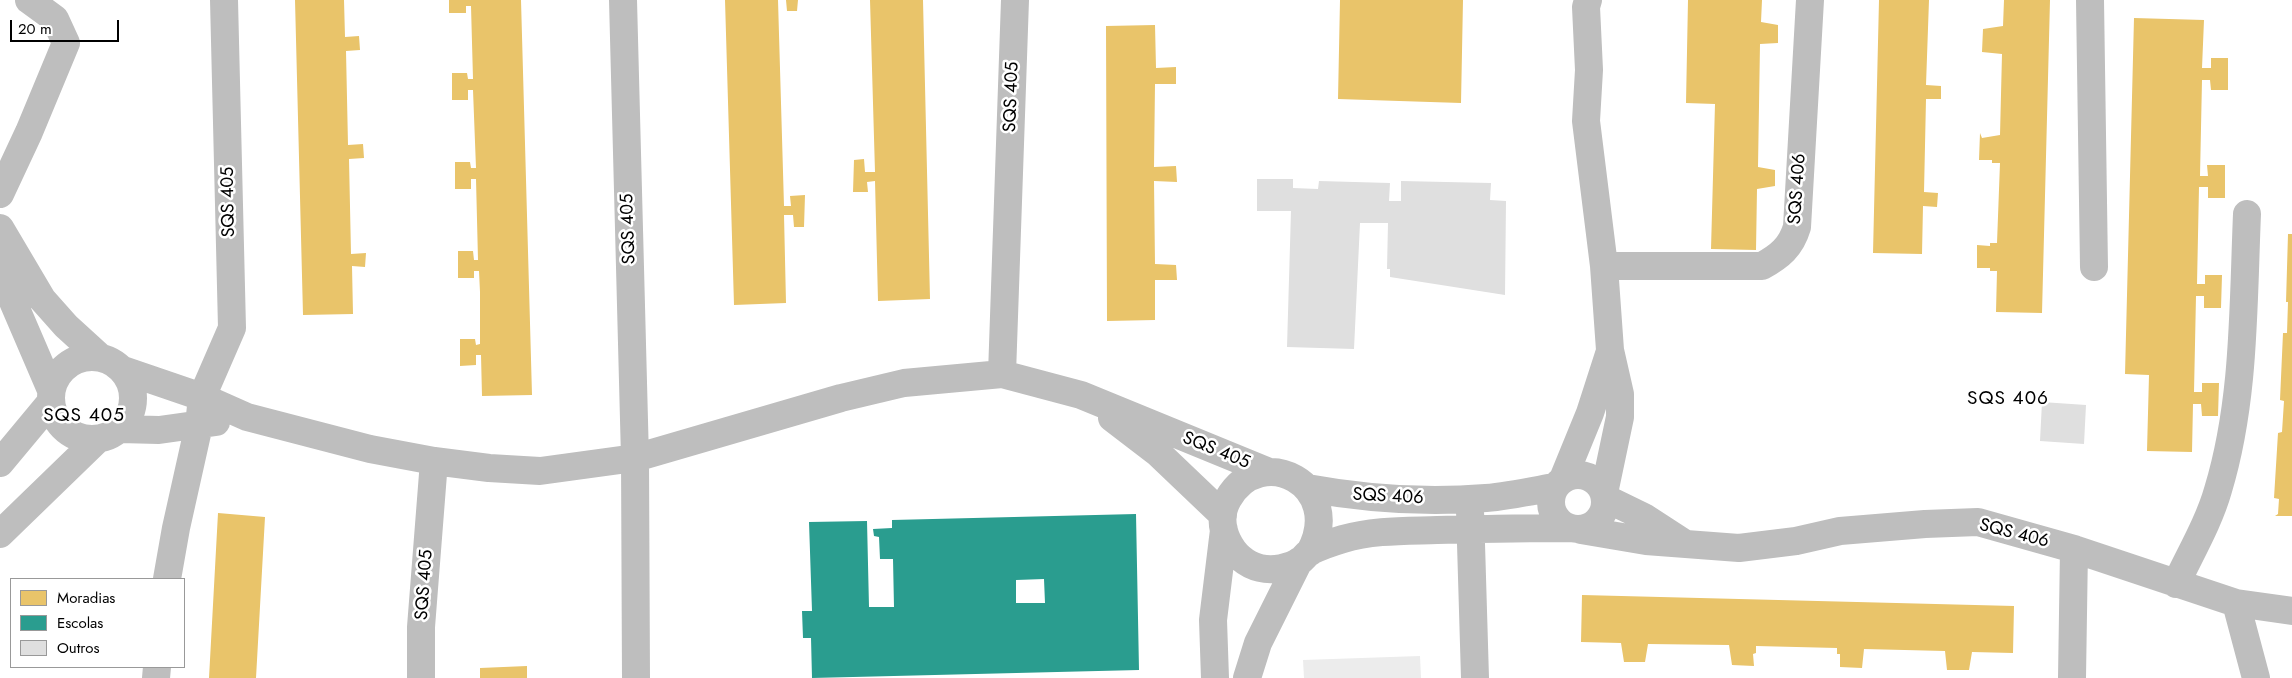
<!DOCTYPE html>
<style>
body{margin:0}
#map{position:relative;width:2292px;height:678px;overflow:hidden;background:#fff;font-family:Jost,sans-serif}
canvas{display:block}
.legend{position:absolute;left:10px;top:578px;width:175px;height:90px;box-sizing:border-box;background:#fff;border:1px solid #999;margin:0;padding:6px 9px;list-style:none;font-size:15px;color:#000}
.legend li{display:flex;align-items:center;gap:10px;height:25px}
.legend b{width:25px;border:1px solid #999}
.scale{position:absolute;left:10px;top:20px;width:109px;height:22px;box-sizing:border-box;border:2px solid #000;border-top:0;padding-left:6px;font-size:15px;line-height:18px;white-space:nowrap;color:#000;-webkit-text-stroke:4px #fff;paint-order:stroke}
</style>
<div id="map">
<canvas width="2292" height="678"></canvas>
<ul class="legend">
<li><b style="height:14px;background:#e9c46a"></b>Moradias</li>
<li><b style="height:14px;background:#2a9d8f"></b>Escolas</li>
<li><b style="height:14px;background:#dfdfdf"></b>Outros</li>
</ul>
<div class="scale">20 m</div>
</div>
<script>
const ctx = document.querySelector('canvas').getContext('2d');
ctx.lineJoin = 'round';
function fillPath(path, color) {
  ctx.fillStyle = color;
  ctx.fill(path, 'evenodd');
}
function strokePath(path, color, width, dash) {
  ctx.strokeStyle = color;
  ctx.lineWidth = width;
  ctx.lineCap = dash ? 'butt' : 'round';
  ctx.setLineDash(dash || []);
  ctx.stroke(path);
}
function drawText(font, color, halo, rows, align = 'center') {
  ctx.font = font + ' Jost,sans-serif';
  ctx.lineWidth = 5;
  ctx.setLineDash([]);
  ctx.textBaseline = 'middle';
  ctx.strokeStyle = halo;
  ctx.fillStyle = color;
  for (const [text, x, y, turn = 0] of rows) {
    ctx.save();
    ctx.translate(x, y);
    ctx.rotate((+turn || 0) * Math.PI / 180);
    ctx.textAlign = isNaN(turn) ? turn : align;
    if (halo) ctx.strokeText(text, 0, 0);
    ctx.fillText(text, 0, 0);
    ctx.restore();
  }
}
const green = new Path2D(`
 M1420 656 1421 678H1304L1303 660Z`);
const homes = new Path2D(`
 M295 0H344L345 37 359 36 360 50 346 51 348 145 363 144 364 158 349 159 351 254 366 253 365 267 352 266 353 314 303 315Z
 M449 0H521L532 395 482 396 481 355H476V365L460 366V339H475L476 345 480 344V292L479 271H474V278H458V251H473L474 260H478L476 179H471V189H455V162H470L471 168H476L473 90H468V100H452V73H467L468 79H473L471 6H466V13H449Z
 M725 0H778L784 206H791L790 196 805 195 804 227H794L793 215H784L786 303 734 305Z
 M786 0H798L797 11H787Z
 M870 0H923L930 299 878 301 875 181 867 182 868 192H853L854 160 864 159 865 172H875Z
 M1340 0H1463L1461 103 1338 99Z
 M1688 0H1762L1761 22 1778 25V43L1760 44 1758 167 1775 170V186L1757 189 1756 250 1711 249 1715 104 1686 103Z
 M1879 0H1929L1926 85 1941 86V99H1926L1924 192 1938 193 1937 207 1923 206 1922 254 1873 253Z
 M2004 0H2050L2042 313 1996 312 1997 271H1990V268H1977V245L1990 246V243H1997L2000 163H1992V160H1979L1980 133 1982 138 2000 135 2002 54 1982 52 1983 29 2003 26Z
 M2134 18 2204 20 2202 68H2211V58H2228V90H2211L2210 80H2202L2200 176H2208L2207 165H2225V198H2208V187H2199L2197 284H2205V275H2222L2221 308H2204V296H2196L2194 392H2202V383H2219L2218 416H2202L2201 404H2193L2192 452 2147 451 2149 375 2125 374Z
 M1155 25 1156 68 1176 67V84H1155L1154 167 1176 166 1177 182 1154 181 1155 264 1176 265 1177 280H1155V320L1107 321 1106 26Z
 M2288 234H2292V516H2275L2278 514 2279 499 2274 498 2278 433 2282 432 2284 401 2280 400 2283 333H2287L2288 302H2286Z
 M218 513 265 517 256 678H209Z
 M1582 595 2014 606 2013 653 1972 652 1969 670H1947L1945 651 1864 649 1862 668 1840 667V654H1837V648L1756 646V653L1753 654 1754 666 1732 665 1729 645 1648 644 1645 662H1624L1621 643 1581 642Z
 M527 666V678H480V668Z`);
const schools = new Path2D(`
 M1136 514 1139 670 812 678 811 638H803L802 611H812L809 522 867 521 869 607H894L893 559H880L879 537 874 536 873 529 892 528V520ZM1044 579 1045 603H1016V580Z`);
const building = new Path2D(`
 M1257 179H1293V188L1318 189 1319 181 1390 183 1389 201H1401V181L1491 183 1490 200 1506 201 1505 295 1390 277V269H1387L1388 223H1360L1354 349 1287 347 1291 211H1257Z
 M2042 402 2086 405 2084 444 2040 441Z`);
const minor = new Path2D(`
 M623 0 635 458 636 678
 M1588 0 1586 7 1589 70 1586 121 1604 266 1610 350 1620 394V417L1604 493
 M2090 0 2094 267
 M0 194 29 132 66 43 55 19 29 0
 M0 228 42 299 66 326 100 357
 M9 244 8 290 51 390
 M1604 266H1762C1780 256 1791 247 1797 227L1810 0
 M51 398a41 41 0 1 1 82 0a41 41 0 1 1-82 0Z
 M123 370 202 397 247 417 370 449 434 461 489 468 540 471 635 458 841 398 904 383 1002 374 1081 395 1269 472
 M1002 374 1015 0
 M1112 418 1159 454 1223 515
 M120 429 159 430 216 422
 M0 463 50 403
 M1551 502a27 27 0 1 1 54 0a27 27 0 1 1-54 0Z
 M1563 479 1590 413 1610 351
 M1307 488C1367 499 1426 503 1486 498 1509 496 1532 491 1554 487
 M1605 498 1644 517 1684 543
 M1470 510 1475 678
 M1581 530 1646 541 1739 548 1796 541 1840 531 1925 524 1978 522 2074 549 2236 603 2292 611
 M0 534 98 439
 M1310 552C1346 485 1261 441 1228 499 1213 525 1231 561 1260 568 1273 571 1289 568 1300 561 1304 558 1307 553 1311 551 1321 546 1333 542 1343 539 1373 530 1406 531 1437 530 1481 529 1525 528 1569 528
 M167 579 176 528 199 425 202 397 232 328 224 0
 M2176 584C2190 554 2209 522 2218 490 2245 401 2243 307 2247 214
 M2236 603 2256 678
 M156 678 157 667
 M421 678V627L434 461
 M1215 678 1213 620 1224 530
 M1247 678 1258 643 1299 561
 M2072 678 2074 549`);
const streetNames = [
 ["SQS 405",1012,97,-88],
 ["SQS 406",1798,189,-86],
 ["SQS 405",229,202,-91],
 ["SQS 405",629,229,-92],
 ["SQS 405",1216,451,22],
 ["SQS 406",1388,497,3],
 ["SQS 406",2014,534,14],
 ["SQS 405",425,585,-86]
];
const neighbourhoodNames = [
 ["SQS 406",2008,399],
 ["SQS 405",84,416]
];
fillPath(green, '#ececec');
fillPath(homes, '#e9c46a');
fillPath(schools, '#2a9d8f');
fillPath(building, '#dfdfdf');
strokePath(minor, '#bebebe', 28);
drawText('18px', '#000', '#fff', streetNames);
ctx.letterSpacing = '1px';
drawText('19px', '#000', '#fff', neighbourhoodNames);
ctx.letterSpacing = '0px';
</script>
